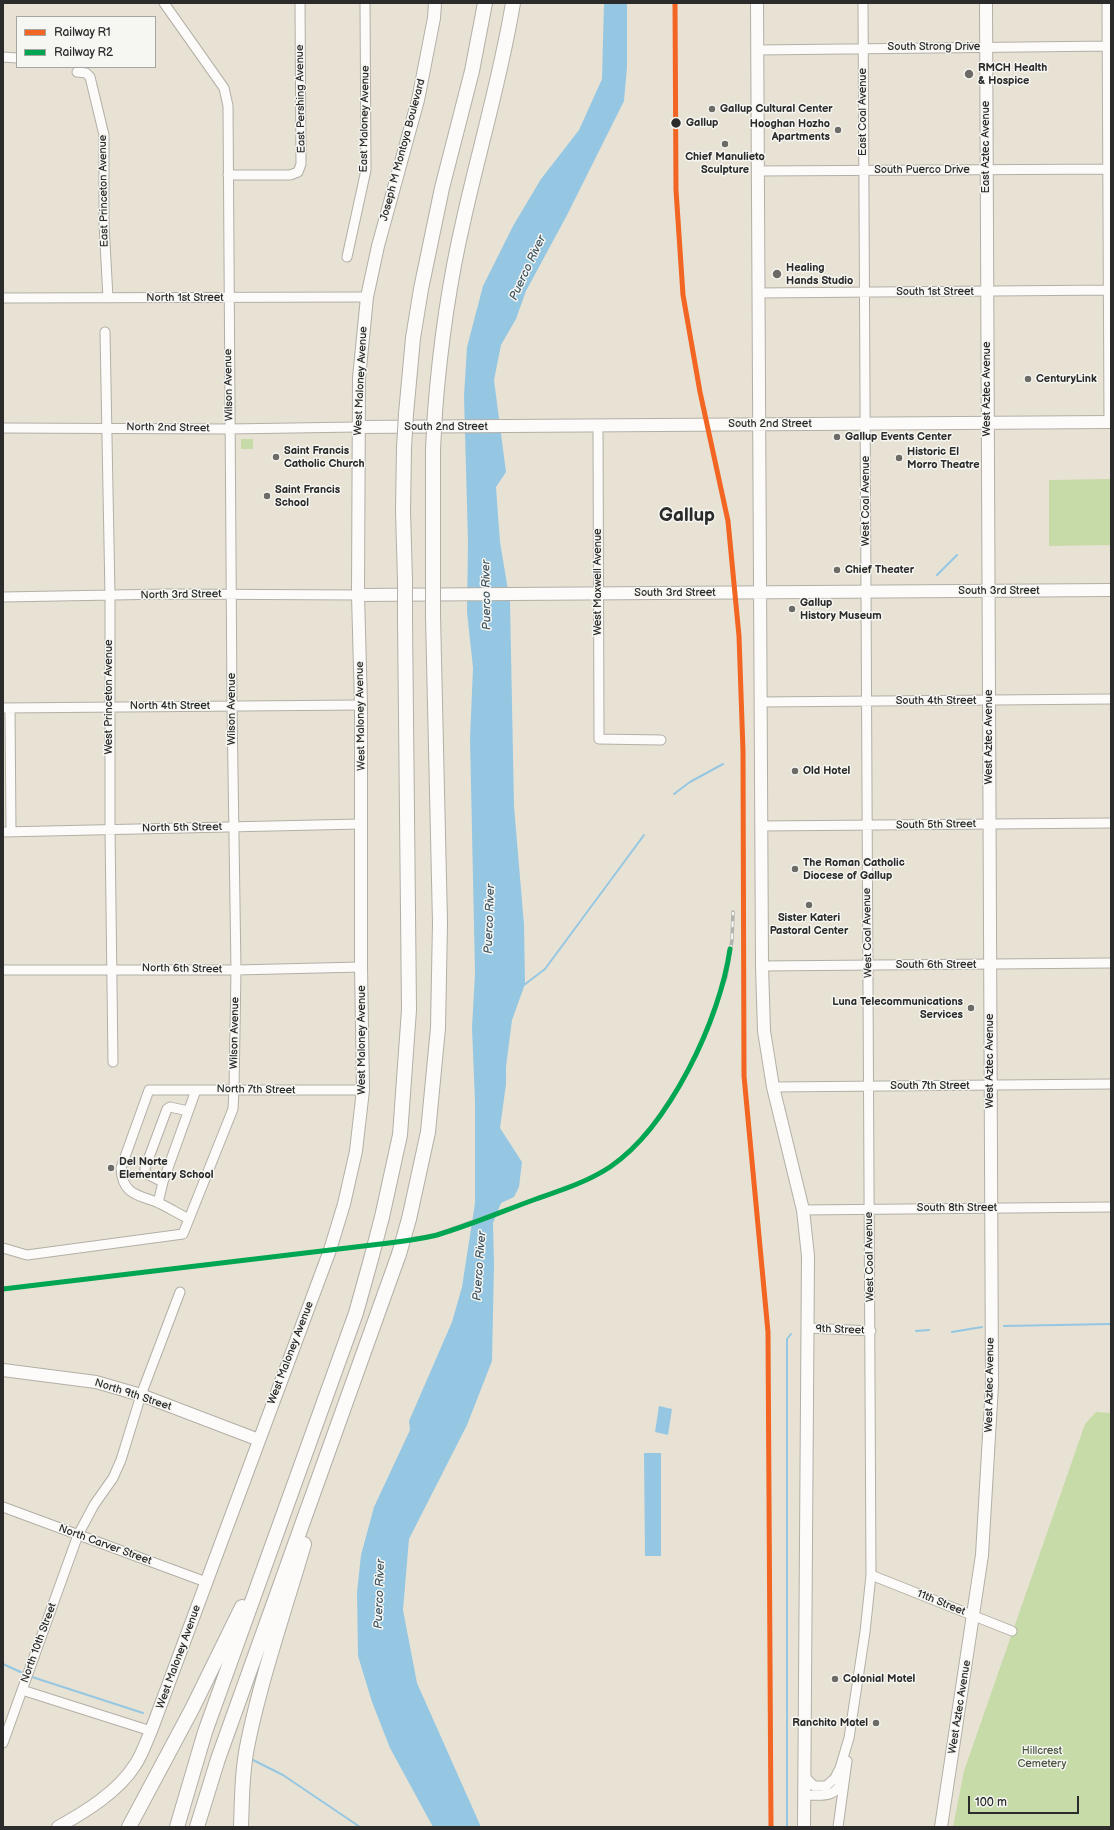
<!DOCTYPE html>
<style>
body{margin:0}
#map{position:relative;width:1114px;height:1830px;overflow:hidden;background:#e8e2d4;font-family:"Balsamiq Sans",sans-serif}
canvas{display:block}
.frame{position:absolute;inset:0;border:4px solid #2b2b2b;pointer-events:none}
.legend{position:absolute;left:16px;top:16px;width:140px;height:52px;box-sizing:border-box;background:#f6f6f2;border:1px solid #a5a5a2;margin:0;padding:5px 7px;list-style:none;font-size:12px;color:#2b2b2b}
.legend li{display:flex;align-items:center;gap:8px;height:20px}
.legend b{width:20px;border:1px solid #a5a5a2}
.scale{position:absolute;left:968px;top:1796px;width:111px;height:18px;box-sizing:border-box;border:2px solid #2b2b2b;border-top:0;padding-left:5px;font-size:12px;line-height:14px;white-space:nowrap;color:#2b2b2b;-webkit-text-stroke:3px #f6f6f2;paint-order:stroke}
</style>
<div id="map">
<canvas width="1114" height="1830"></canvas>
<div class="frame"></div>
<ul class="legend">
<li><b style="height:5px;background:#f26522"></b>Railway R1</li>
<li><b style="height:5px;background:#00a651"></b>Railway R2</li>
</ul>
<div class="scale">100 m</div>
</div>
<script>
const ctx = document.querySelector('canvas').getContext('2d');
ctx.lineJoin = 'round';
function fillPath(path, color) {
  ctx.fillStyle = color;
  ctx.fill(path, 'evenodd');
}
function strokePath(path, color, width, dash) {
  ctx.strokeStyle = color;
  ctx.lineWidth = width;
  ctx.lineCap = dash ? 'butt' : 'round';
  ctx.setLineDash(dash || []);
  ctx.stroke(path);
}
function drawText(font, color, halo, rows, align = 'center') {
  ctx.font = font + ' "Balsamiq Sans",sans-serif';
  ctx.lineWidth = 3;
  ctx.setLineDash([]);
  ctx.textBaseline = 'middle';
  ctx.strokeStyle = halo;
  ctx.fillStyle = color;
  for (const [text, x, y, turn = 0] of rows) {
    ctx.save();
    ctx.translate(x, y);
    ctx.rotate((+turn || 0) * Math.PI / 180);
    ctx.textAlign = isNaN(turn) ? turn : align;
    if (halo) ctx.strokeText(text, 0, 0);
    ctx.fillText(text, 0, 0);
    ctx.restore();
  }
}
const green = new Path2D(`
 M241 439H253V449H241Z
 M1111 479V545L1049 546V480Z
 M1096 1412 1111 1413V1827H953L964 1771 1085 1424Z`);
const water = new Path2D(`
 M604 3H627V67L624 101 566 217 526 291 516 319 501 345 494 380 506 472 496 487 500 542 510 602 514 806 524 925 525 984 512 1020 506 1067V1084L500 1128 522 1162 519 1187 514 1197 501 1203 493 1223 494 1265 492 1361 467 1425 409 1539 403 1610 417 1683 481 1827H433L390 1748 372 1702 358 1656 357 1592 361 1555 374 1507 410 1430 409 1421 452 1322 462 1287 475 1203V1102L472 1028 475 973 470 738 473 668 467 612 468 542 464 396 467 347 483 286 513 226 541 179 579 130 602 79Z
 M659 1406 672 1409 668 1435 655 1432Z
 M644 1453H661V1556H645Z`);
const stream = new Path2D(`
 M937 575 957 555
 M674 794 690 782 723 764
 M524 985 545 969 644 835
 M1004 1326 1111 1324
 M916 1331 929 1330
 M952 1332 982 1327
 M3 1664 25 1674
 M29 1676 143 1713
 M253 1760 283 1775 360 1827
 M787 1827V1339L791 1334`);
const minor = new Path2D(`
 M1107 3 1109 422
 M757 50 1111 46
 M3 57 17 58
 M77 72 86 73 90 77 104 135V224L108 298
 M757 171 1111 169
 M228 175H290L298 172 301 164 300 3
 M347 257 366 170 365 3
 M758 293 1111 290
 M3 298 367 297
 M105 332 110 596V829L113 1062
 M598 426 599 739 661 740
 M3 428 229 429 357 427
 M3 597 168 594 358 595
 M761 702 1111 699
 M3 708 361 705
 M10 708 11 832
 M761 826 1111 823
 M3 832 361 824
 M762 966 1111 963
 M3 970H236L361 967
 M773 1087 1111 1084
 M163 1182 145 1173V1168L167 1109 170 1107 188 1111
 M158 1203 163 1182 196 1090
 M803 1210 1111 1207
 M189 1219C179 1214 169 1208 159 1203 139 1195 122 1195 121 1168L149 1090H363
 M3 1248 27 1255 183 1234 233 1109 234 1090 236 970 232 705 228 106 224 88 164 3
 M809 1328 871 1331
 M3 1507 206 1582
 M871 1575 1012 1631
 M22 1690 151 1731
 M3 1743 78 1535 94 1505 113 1478 121 1460 141 1395 180 1292
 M805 1774 807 1779 814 1786H826L835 1778 840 1768 849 1738 865 1632 871 1575 863 3
 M804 1795C823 1795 834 1799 843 1780
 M838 1827 847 1761`);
const major = new Path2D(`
 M757 3 762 966 764 1031 773 1087 803 1210 808 1256 804 1827
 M357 427 1111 422
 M358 595 1111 590
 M3 1370 96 1382 141 1395 259 1440
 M58 1827C85 1812 118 1792 135 1765 142 1755 146 1742 151 1731L330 1250 344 1204 356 1151 363 1090 361 967V705L358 595 359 378 367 297 378 246 418 100 434 18 435 3
 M941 1827 982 1555 992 1385 986 3`);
const highway = new Path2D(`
 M435 412C440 347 449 282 464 218 480 146 501 76 513 3
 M406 414 413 338 421 289 442 188 472 71 485 3
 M404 448 403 511 405 581
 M433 578V449
 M382 1217 400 1135 409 1010 405 619
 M409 1219 428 1132 438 1028 440 923 433 616
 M129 1827 192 1709 242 1607
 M177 1827 205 1732 356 1313 371 1259
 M197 1827 218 1759 399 1254
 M241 1827C242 1799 242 1770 248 1742 262 1675 285 1609 304 1544`);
const rail = new Path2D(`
 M675 3 676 190 683 295 700 392 728 521 739 636 743 751 744 1076 768 1332 771 1827
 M3 1289 389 1243 435 1235 568 1188 592 1178 611 1166 627 1153 647 1134 677 1089 694 1059 709 1024 726 977 732 940 733 912`);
const highwayBridge = new Path2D(`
 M404 448 406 414
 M433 449 435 412
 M433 578V616
 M405 619V581
 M399 1254 409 1219
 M371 1259 382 1217`);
const rail1 = new Path2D(`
 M675 3 676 190 683 295 700 392 728 521 739 636 743 751 744 1076 768 1332 771 1827`);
const rail2 = new Path2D(`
 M3 1289 389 1243C405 1241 421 1239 437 1235 471 1225 503 1211 536 1199 562 1190 587 1182 610 1167 670 1126 720 1019 730 949`);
const markers = [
 [969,74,5,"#6d6b66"],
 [712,109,4,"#6d6b66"],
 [676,123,5.5,"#2b2b2b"],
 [838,130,4,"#6d6b66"],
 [725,144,4,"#6d6b66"],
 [777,274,5,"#6d6b66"],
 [1028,379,4,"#6d6b66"],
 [837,437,4,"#6d6b66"],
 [276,457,4,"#6d6b66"],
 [899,458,4,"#6d6b66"],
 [267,496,4,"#6d6b66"],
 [837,570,4,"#6d6b66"],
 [792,609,4,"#6d6b66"],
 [795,771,4,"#6d6b66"],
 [795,869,4,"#6d6b66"],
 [809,905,4,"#6d6b66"],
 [971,1008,4,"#6d6b66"],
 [111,1168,4,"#6d6b66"],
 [835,1679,4,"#6d6b66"],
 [876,1723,4,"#6d6b66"]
];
const streetNames = [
 ["South Strong Drive",934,47],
 ["East Pershing Avenue",301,99,-91],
 ["East Coal Avenue",863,112,-90],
 ["East Maloney Avenue",365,119,-89],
 ["East Aztec Avenue",986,147,-90],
 ["Joseph M Montoya Boulevard",403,150,-75],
 ["South Puerco Drive",922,170],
 ["East Princeton Avenue",104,191,-91],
 ["South 1st Street",935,292],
 ["North 1st Street",185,298],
 ["West Maloney Avenue",361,381,-87],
 ["Wilson Avenue",229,385,-91],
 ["West Aztec Avenue",987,389,-90],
 ["South 2nd Street",770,424],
 ["South 2nd Street",446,427],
 ["North 2nd Street",168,428,1],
 ["West Coal Avenue",866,501,-90],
 ["West Maxwell Avenue",598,582,-90],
 ["South 3rd Street",999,591],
 ["South 3rd Street",675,593],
 ["North 3rd Street",181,595,-1],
 ["West Princeton Avenue",109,697,-90],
 ["South 4th Street",936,701],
 ["North 4th Street",170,706],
 ["Wilson Avenue",232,709,-90],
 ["West Maloney Avenue",361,716,-91],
 ["West Aztec Avenue",989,737,-90],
 ["South 5th Street",936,825,-1],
 ["North 5th Street",182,828,-1],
 ["West Coal Avenue",868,933,-91],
 ["South 6th Street",936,965],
 ["North 6th Street",182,969,1],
 ["Wilson Avenue",235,1033,-89],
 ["West Maloney Avenue",362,1040,-90],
 ["West Aztec Avenue",990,1061,-90],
 ["South 7th Street",930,1086],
 ["North 7th Street",256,1090,1],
 ["South 8th Street",957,1208],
 ["West Coal Avenue",870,1257,-91],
 ["9th Street",840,1330,2],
 ["West Maloney Avenue",291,1353,-69],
 ["West Aztec Avenue",990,1385,-89],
 ["North 9th Street",133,1395,18],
 ["North Carver Street",105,1545,20],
 ["11th Street",941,1603,22],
 ["North 10th Street",39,1643,-70],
 ["West Maloney Avenue",179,1657,-70],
 ["West Aztec Avenue",960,1707,-81]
];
const poiNames = [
 ["RMCH Health",978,68],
 ["& Hospice",978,81],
 ["Gallup Cultural Center",720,109],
 ["Hooghan Hozho",830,124,"right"],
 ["Apartments",830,137,"right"],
 ["Chief Manulieto",725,157,"center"],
 ["Sculpture",725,170,"center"],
 ["Healing",786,268],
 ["Hands Studio",786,281],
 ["CenturyLink",1036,379],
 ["Gallup Events Center",845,437],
 ["Saint Francis",284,451],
 ["Catholic Church",284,464],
 ["Historic El",907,452],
 ["Morro Theatre",907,465],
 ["Saint Francis",275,490],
 ["School",275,503],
 ["Chief Theater",845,570],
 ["Gallup",800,603],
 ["History Museum",800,616],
 ["Old Hotel",803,771],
 ["The Roman Catholic",803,863],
 ["Diocese of Gallup",803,876],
 ["Sister Kateri",809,918,"center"],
 ["Pastoral Center",809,931,"center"],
 ["Luna Telecommunications",963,1002,"right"],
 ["Services",963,1015,"right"],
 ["Del Norte",119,1162],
 ["Elementary School",119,1175],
 ["Colonial Motel",843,1679],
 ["Ranchito Motel",868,1723,"right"]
];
const stopNames = [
 ["Gallup",686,123]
];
const parkNames = [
 ["Hillcrest",1042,1751],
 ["Cemetery",1042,1764]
];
const waterNames = [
 ["Puerco River",528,268,-65],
 ["Puerco River",487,595,-91],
 ["Puerco River",490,919,-88],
 ["Puerco River",480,1266,-86],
 ["Puerco River",380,1594,-88]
];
const townNames = [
 ["Gallup",687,516]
];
fillPath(green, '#c6dba7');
fillPath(water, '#95c7e3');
strokePath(stream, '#95c7e3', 2);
strokePath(minor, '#b3afa7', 11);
strokePath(major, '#b3afa7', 14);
strokePath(highway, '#b3afa7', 16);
strokePath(minor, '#fcfbf9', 9);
strokePath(major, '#fcfbf9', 12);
strokePath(highway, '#fcfbf9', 14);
strokePath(rail, '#b3b2b0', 3.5);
strokePath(rail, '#f6f6f2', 2, [6]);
strokePath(highwayBridge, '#b3afa7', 16, []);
strokePath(highwayBridge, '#fcfbf9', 14);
strokePath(rail1, '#f26522', 5);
strokePath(rail2, '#00a651', 5);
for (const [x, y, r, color] of markers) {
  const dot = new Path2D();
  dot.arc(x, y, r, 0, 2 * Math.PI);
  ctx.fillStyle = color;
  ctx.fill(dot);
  strokePath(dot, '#f6f6f2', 1.5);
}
drawText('11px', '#2b2b2b', '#f6f6f2', streetNames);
drawText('bold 11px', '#2b2b2b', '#f6f6f2', poiNames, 'left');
drawText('bold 11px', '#2b2b2b', '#f6f6f2', stopNames, 'left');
drawText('11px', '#4b5641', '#f6f6f2', parkNames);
drawText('italic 12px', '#405664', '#f6f6f2', waterNames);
drawText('bold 19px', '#2b2b2b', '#f6f6f2', townNames);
</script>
